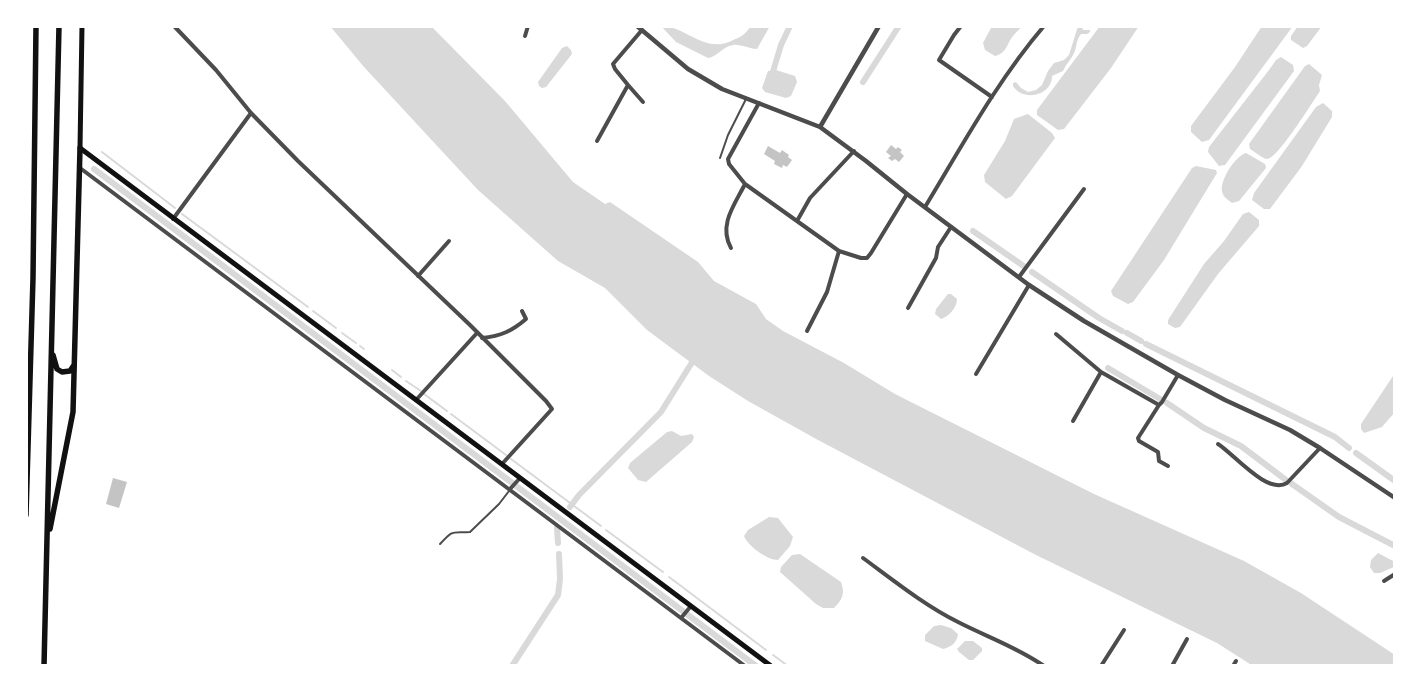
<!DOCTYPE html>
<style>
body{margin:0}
#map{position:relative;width:1421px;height:692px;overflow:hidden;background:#fff;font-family:Figtree,sans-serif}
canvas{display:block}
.frame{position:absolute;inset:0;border:28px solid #fff;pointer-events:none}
</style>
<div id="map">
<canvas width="1421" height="692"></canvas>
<div class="frame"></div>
</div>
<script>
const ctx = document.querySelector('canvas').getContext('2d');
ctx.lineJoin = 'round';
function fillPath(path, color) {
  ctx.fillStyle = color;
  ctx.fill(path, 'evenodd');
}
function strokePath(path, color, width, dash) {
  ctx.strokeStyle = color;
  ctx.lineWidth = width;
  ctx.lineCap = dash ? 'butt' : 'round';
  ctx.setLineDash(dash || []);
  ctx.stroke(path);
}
const water = new Path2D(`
 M330 26H431L505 101 573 182 605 204 610 202 698 262 714 281 756 304 766 319 783 331 844 363 895 394 1094 494 1244 561 1301 593 1392 653 1395 655V666H1253L1217 643 1036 555 818 440 748 401 709 376 647 330 605 288 558 261 478 190 364 67Z
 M661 26C685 26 703 52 729 42 740 37 744 36 751 26H770L757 49C749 49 741 44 733 45 722 47 717 57 708 58L676 42Z
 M992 26H1022C1019 30 1016 32 1013 36 1006 45 1007 53 995 56L985 50 983 43Z
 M1078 26H1082L1083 30H1090V32L1087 34H1081C1076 40 1077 47 1074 53 1071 60 1066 64 1063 71L1052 76C1052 96 1023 102 1013 86V83L1016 82 1021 88 1028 92 1036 90 1042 85 1048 71 1054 63 1064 60 1069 55Z
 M1100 26H1139L1111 68 1064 129 1058 130 1037 115V110Z
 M1262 26H1293L1209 140 1202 142 1191 132V126L1235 67Z
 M1298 26H1322L1307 46 1303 48 1291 40V36Z
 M567 46 571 50 572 54 546 87 542 88 539 86 538 82 562 48Z
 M1281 57 1293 65 1294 71 1225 165 1219 166 1208 152 1209 147 1269 70 1276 60Z
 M1309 64 1322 75 1319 85 1320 91C1313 101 1277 160 1267 159 1262 158 1255 152 1250 149L1249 144 1305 66Z
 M776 70 795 76 797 82 791 96 786 98 765 92 762 88 768 71Z
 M1323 103 1332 111V117L1302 166 1270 209H1264L1252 200 1254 193 1316 107Z
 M1028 114 1052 133 1055 138 1012 196 1006 199 985 182 984 175 1005 141 1014 119Z
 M1246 153 1265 164 1266 168 1239 201 1232 203C1227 199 1223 197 1222 191 1220 180 1235 156 1246 153Z
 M1196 166 1216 170 1217 173 1164 260 1133 302 1128 304 1113 296 1111 291 1192 168Z
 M1249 212 1259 220V226L1218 274 1180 327 1175 328 1168 324V320L1204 264 1224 241 1243 214Z
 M948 294H951L957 299C957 308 949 316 941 319L935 314 936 309Z
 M1395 373V412L1382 427 1364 433 1361 429V424Z
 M672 431 681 436 692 434 694 437 692 442 646 482 638 480 628 468 630 463 667 432Z
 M769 517 778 518 793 537 790 546 778 560C767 560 748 546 744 536L748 530Z
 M1378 553 1395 562 1394 567 1380 573H1374L1370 567 1371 560Z
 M800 554 841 582C845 593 843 599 834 608H823L816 604 780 572 781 567 792 555Z
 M941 625 951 628 958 634C957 643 951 647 943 649L925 641V635L934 626Z
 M965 641H973L982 648V651L973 660H969L959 652 957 649Z`);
const stream = new Path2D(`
 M102 152 175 208
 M182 214 308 307
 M313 311 336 328
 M342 333 356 343
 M360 346 364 349
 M392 370 401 377
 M406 381 421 391
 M424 394 447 411
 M451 414 506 455
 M511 459 601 526
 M606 530 663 572
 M669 577 766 650
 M773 655 788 666`);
const canal = new Path2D(`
 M771 78 781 45 790 26
 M863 82 899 26
 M94 169 756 666
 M973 231 1025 267
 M1032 272 1099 318 1122 331
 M1127 333 1141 341
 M1146 344 1335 437 1349 448
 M1108 368 1160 399
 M1167 403 1204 428 1241 446 1286 480
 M1356 453 1395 481
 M1292 484 1339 517 1395 546
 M570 507 579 495 661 412 696 356
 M557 528 558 543
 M512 666 558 595 560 579 559 554`);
const building = new Path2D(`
 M891 145 896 149 898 147 902 150 900 152 904 156 899 162 895 159 892 161 888 158 891 156 886 152Z
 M768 146 780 153 782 150 789 155 788 157 792 160 787 167 783 165 782 168 774 164 775 161 764 154Z
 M113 478 127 482 119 508 106 504Z`);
const service = new Path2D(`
 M720 158 728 135 746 99
 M440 544C454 529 451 533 470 532L499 504 509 491`);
const minor = new Path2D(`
 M174 26 216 70 251 113 298 161 470 325 546 401 552 409 502 464
 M961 26 954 35 939 60 992 97
 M525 36 528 26
 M628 85 643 102
 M597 141 628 85 615 69 613 64 642 30
 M80 168 745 666
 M745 184 839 251 861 258H867L871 253 907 194
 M925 207C962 146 997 81 1044 26
 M173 219 251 113
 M797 221 810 198 854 151
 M731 248C718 225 735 204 745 184L729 164 728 159 759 103
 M418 276 449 241
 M1019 277 1084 189
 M908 308 936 258 938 247 951 227
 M807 331 827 292 839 251
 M1056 334 1101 372 1159 405 1162 402 1178 375
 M482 338C501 336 512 331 526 319L522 311
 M976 374 1029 285
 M416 400 477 333
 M1159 405 1138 438 1139 441 1158 452 1159 461 1168 466
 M1073 421 1101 372
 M1218 444C1234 454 1267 495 1287 483L1320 448
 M510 489 520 478
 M863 558C893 580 924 605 958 622 987 637 1017 647 1044 666
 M1384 581 1395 574
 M681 618 691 606
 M1101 666 1124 630
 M1172 666 1187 639
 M1233 666 1236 661`);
const tertiary = new Path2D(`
 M637 26 688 69 722 89 820 127 866 161 907 194 1029 285 1084 321 1178 375 1225 400 1290 430 1320 448 1395 498
 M820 127 879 26`);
const secondary = new Path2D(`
 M82 26 80 148 771 666`);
const primary = new Path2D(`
 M53 355 57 369 62 372 70 371 74 365
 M26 515 33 278 36 26
 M50 529 73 412 80 148
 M44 666 59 26`);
fillPath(water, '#d9d9d9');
strokePath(stream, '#d9d9d9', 2);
strokePath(canal, '#d9d9d9', 6);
fillPath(building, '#c4c4c4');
strokePath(service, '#4c4c4c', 2);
strokePath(minor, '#4c4c4c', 4);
strokePath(tertiary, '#4c4c4c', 4.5);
strokePath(secondary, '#111', 5);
strokePath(primary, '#111', 5.5);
</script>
